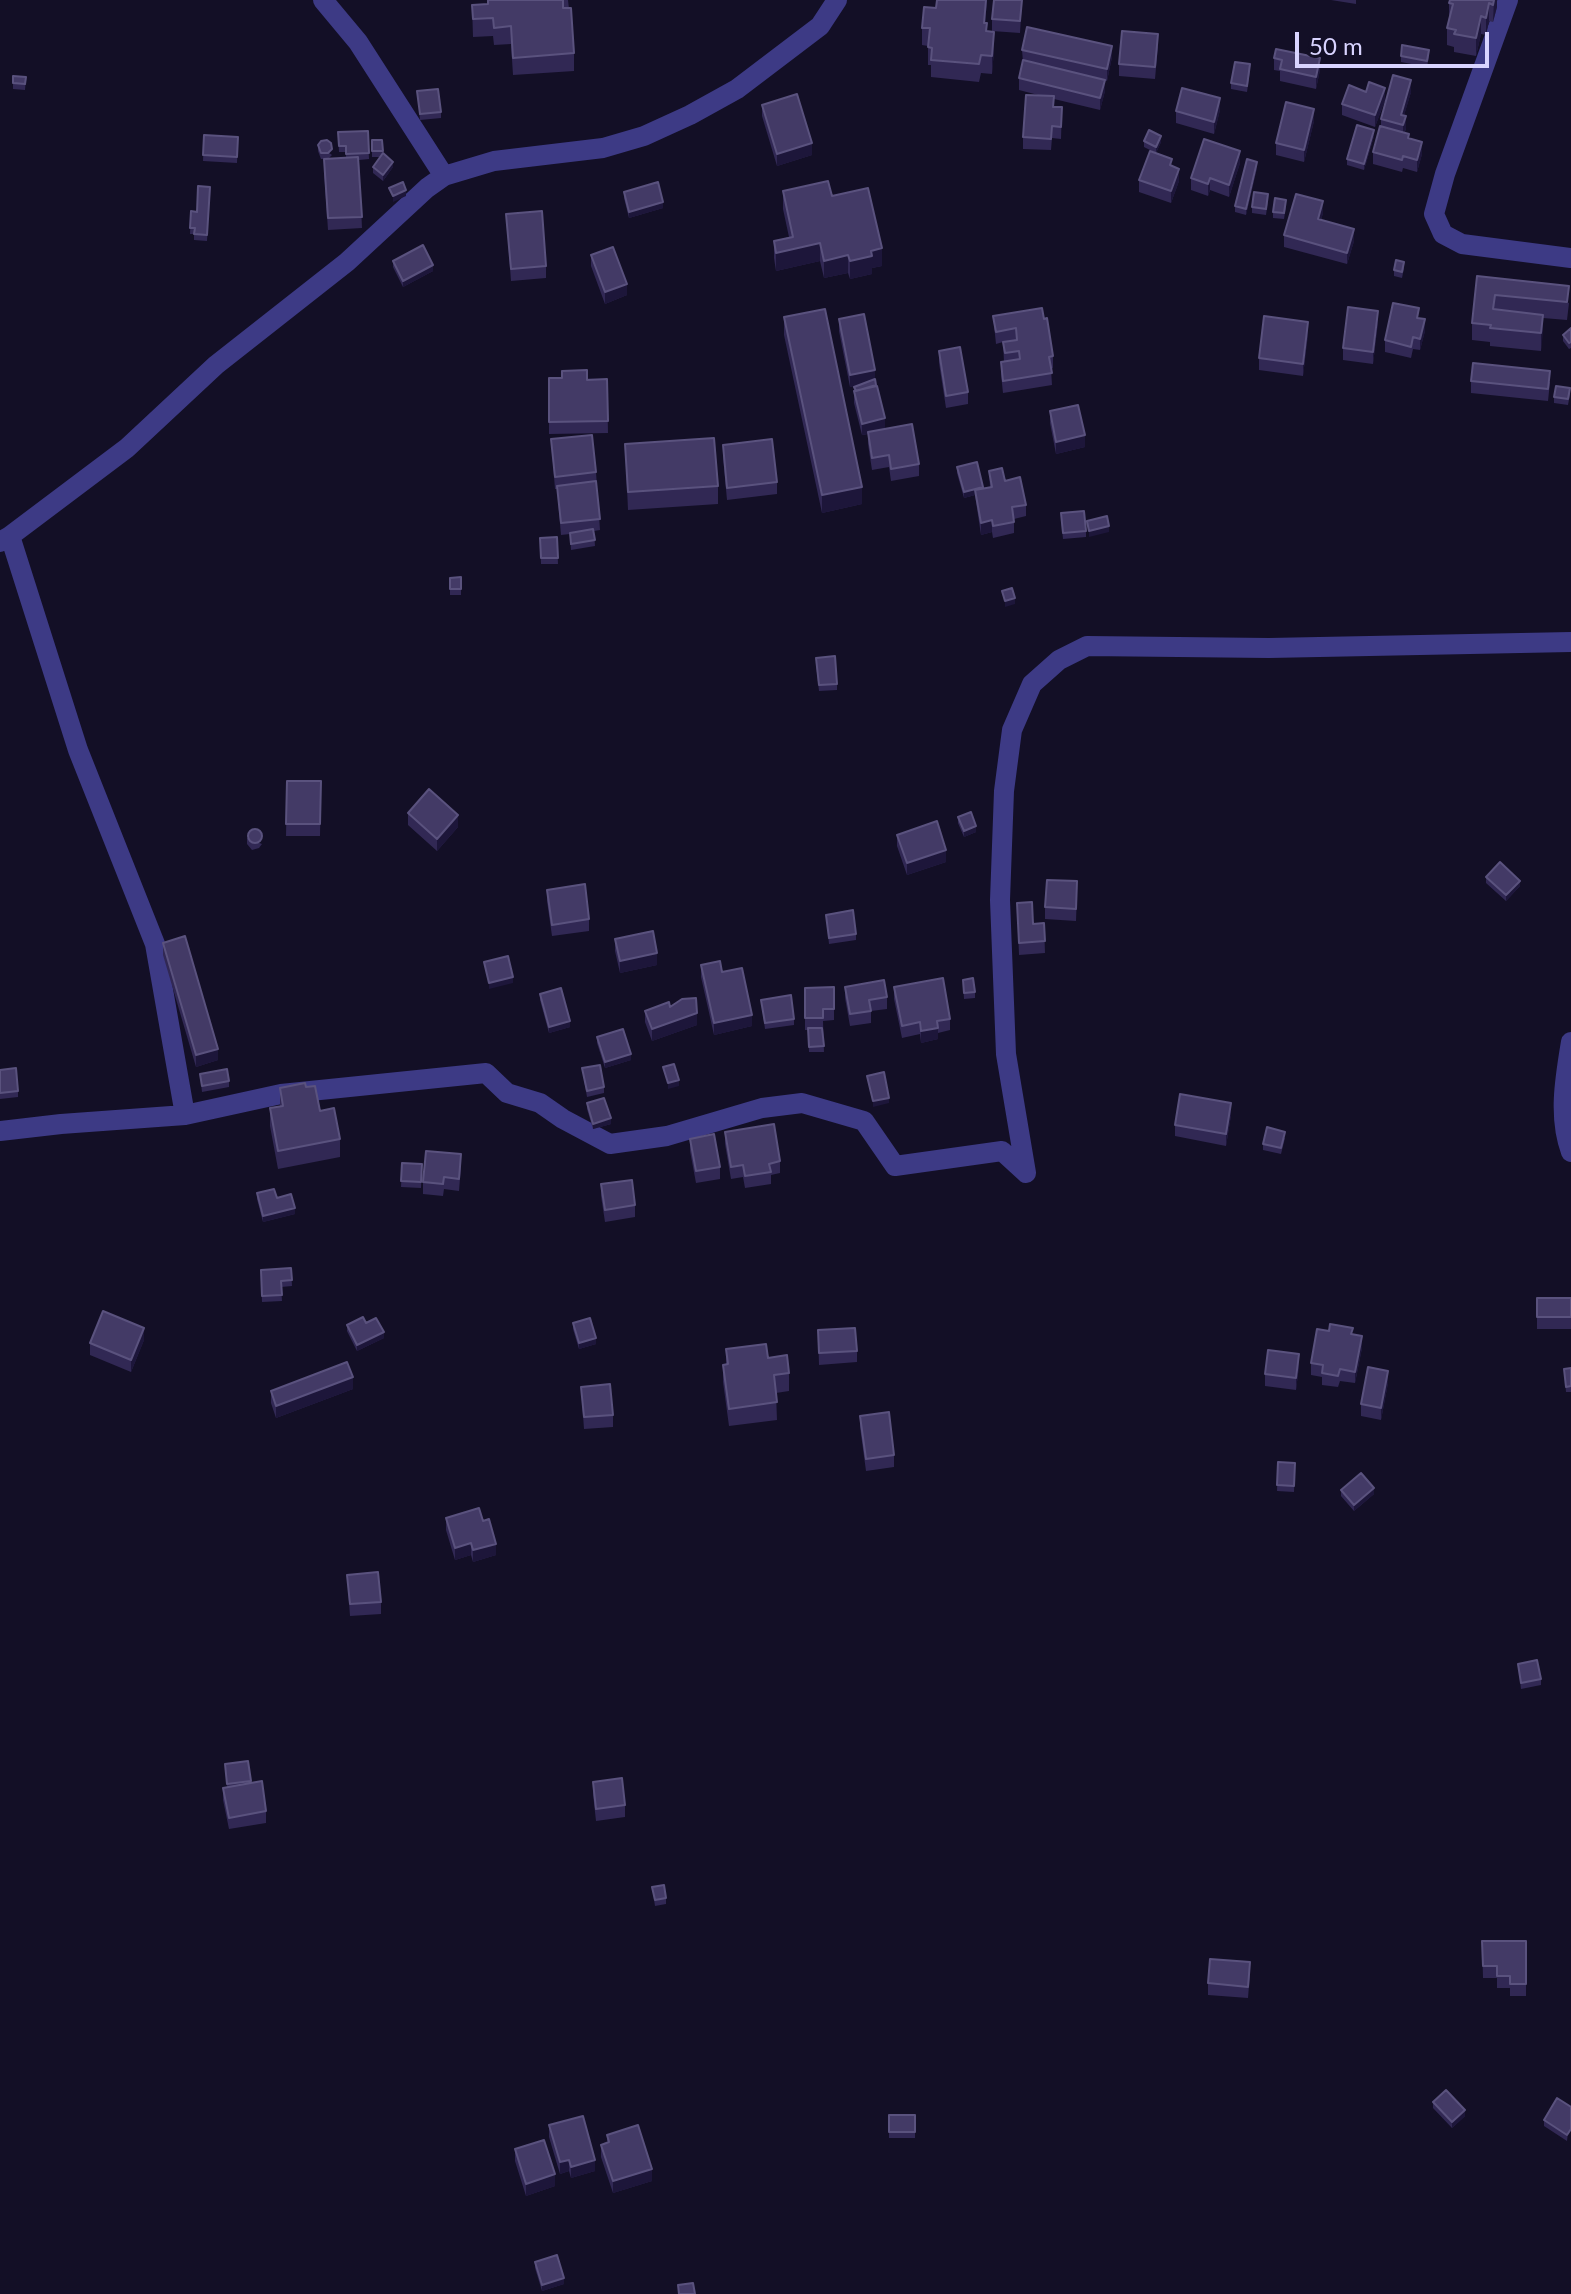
<!DOCTYPE html>
<style>
body{margin:0}
#map{position:relative;width:1571px;height:2294px;overflow:hidden;background:#130f26;font-family:Lato,sans-serif}
canvas{display:block}
.scale{position:absolute;left:1295px;top:32px;width:194px;height:36px;box-sizing:border-box;border:4px solid #d9d4ff;border-top:0;padding-left:10px;font-size:24px;line-height:28px;white-space:nowrap;color:#d9d4ff;-webkit-text-stroke:6px #130f26;paint-order:stroke}
</style>
<div id="map">
<canvas width="1571" height="2294"></canvas>
<div class="scale">50 m</div>
</div>
<script>
const ctx = document.querySelector('canvas').getContext('2d');
ctx.lineJoin = 'round';
function strokePath(path, color, width, dash) {
  ctx.strokeStyle = color;
  ctx.lineWidth = width;
  ctx.lineCap = dash ? 'butt' : 'round';
  ctx.setLineDash(dash || []);
  ctx.stroke(path);
}
function fillPath(path, color) {
  ctx.fillStyle = color;
  ctx.fill(path, 'evenodd');
}
const minor = new Path2D(`
 M323 0 358 42 444 176
 M1508 0 1445 174 1434 214 1443 234 1462 244 1571 258
 M10 536 78 750 155 944 185 1115
 M0 542 10 536 127 448 216 365 347 262 427 188 444 176 494 161 603 148 644 136 690 115 737 89 820 26 837 0
 M1571 1042C1565 1078 1558 1117 1571 1152
 M0 1131 61 1124 185 1115 281 1094 486 1073 507 1093 540 1103 563 1119 610 1144 667 1136 762 1108 802 1103 864 1121 895 1166 1002 1151 1026 1173
 M1026 1173 1006 1054 1000 900 1004 791 1012 730 1032 684 1059 660 1087 646 1269 648 1571 642`);
const wall = new Path2D(`
 M488 0H568L574 53V71L513 75 511 44 494 45 493 36 473 37 472 5 488 4Z
 M987 0 985 23 994 50 992 74 981 73 979 82 931 77V65H928V46L922 45V28L936 8Z
 M1022 0 1020 33 992 31V19Z
 M1331 0H1356V4Z
 M1497 0V7L1493 22 1489 21 1486 35 1481 34 1476 56 1454 52V47L1447 45V28L1449 17V3Z
 M1158 46 1155 79 1119 76V64Z
 M1022 50 1112 57 1107 81 1105 80V91L1100 110 1054 99V107H1062L1061 139 1052 138 1051 150 1023 149V137L1042 96 1019 90V78L1023 62Z
 M1401 56H1429L1427 67 1401 62Z
 M1274 58 1320 70 1316 89 1280 81V71L1274 70Z
 M1250 70 1247 92 1231 89V83Z
 M13 76 26 77 25 90 13 89Z
 M417 91 441 112V118L420 120Z
 M1411 92 1404 115 1406 128 1405 132 1422 154 1417 172 1403 168 1402 172 1373 164V152L1381 126V119Z
 M1385 100 1375 127 1342 115V104Z
 M762 105 812 155 777 166 762 116Z
 M1220 110 1214 134 1176 123V111Z
 M1314 121 1304 162 1276 155V143Z
 M368 131 369 159 359 160 362 228 328 230 324 171 325 159H321L318 151V145L332 155 328 159 346 158V152H339L338 132Z
 M204 135 238 137 237 163 203 161Z
 M1374 136 1364 170 1347 165V159Z
 M372 140H382L383 154 393 167 383 181 373 173V167L380 157H372Z
 M1144 141 1161 142 1156 153 1144 147Z
 M1240 163 1229 197 1210 190 1208 196 1191 190V178Z
 M1172 166 1179 181 1171 203 1139 192V180Z
 M1257 168 1246 215 1235 212V206Z
 M210 187 207 241 194 240V234H190L191 211 197 212Z
 M783 191 832 196 882 266 872 268V274L850 279 848 273 824 278 820 261 776 271 774 258V241L789 237 783 209Z
 M624 192 663 208 629 218 624 198Z
 M1268 200 1266 215 1252 213V207Z
 M1286 206 1284 219 1273 218V212Z
 M1323 213 1321 220 1354 241 1347 264 1284 247V235Z
 M506 214 546 266V278L511 281Z
 M591 255 627 295 605 304 591 266Z
 M393 261 433 271 403 287 393 267Z
 M1404 268 1402 278 1394 276V270Z
 M1477 276 1569 303 1567 320 1543 318 1541 351 1490 346V342L1472 340V323Z
 M1042 308 1053 356V368L1051 369 1052 385 1003 393 1001 374V362H1004L1003 342 996 344 993 316Z
 M784 317 862 504 822 513 784 335Z
 M1419 318 1425 331 1420 350 1413 349 1411 358 1385 352V340Z
 M839 319 875 381 885 429 919 464V476L891 481 889 467 872 470 868 444V434L862 435 854 403V387L859 385 850 387 839 331Z
 M1378 322 1373 364 1343 360V348Z
 M1571 328V348L1569 349 1563 341V335Z
 M1308 334 1303 376 1259 370V358Z
 M939 351 968 392V404L946 408 939 363Z
 M549 378 607 379 608 433 549 434Z
 M1471 381 1550 382 1548 401 1471 393Z
 M1570 394 1568 405 1554 403V397Z
 M1050 411 1085 447 1056 454 1050 423Z
 M551 439 596 472 600 530 594 531 595 546 571 550 570 534 561 535 557 489H555Z
 M625 444 718 486V504L628 510Z
 M723 445 777 482V494L727 500 723 457Z
 M957 467 983 488 990 487 989 471 1005 481 1026 505V516L1014 519V533L993 538 992 532 981 535 975 495 964 498 957 473Z
 M1061 518 1086 531V537L1063 539Z
 M557 537 558 564H541L540 538Z
 M461 577V595H450V578Z
 M816 664 837 684V690L819 691Z
 M287 781H321L320 836H286Z
 M408 813 458 827 437 851 408 825Z
 M958 817 976 832 964 837 958 823Z
 M897 835 946 862 907 875 897 846Z
 M247 838 262 844 259 848 252 850 247 844Z
 M1486 877 1520 886 1506 901 1486 883Z
 M547 890 589 919V931L552 936 547 901Z
 M1077 893 1076 921 1045 919V907Z
 M1017 903 1033 924 1044 923 1045 953 1019 955Z
 M826 915 856 934V940L829 944Z
 M615 939 657 965 620 973 615 951Z
 M163 943 218 1060 196 1067 163 955Z
 M701 965 722 972 752 1026 714 1035 701 977Z
 M963 980 975 992V998L964 999Z
 M834 987V1020L823 1021 824 1052H809L808 1030H805V988Z
 M845 987 887 997V1009L871 1011V1023L850 1026 845 998Z
 M894 987 950 1019V1030L938 1033V1039L921 1043 920 1034 902 1038 894 999Z
 M540 994 570 1027 549 1033 540 1000Z
 M761 1000 794 1019V1025L765 1029Z
 M670 1007 697 1025 652 1041 645 1022V1011Z
 M597 1037 631 1060 605 1068 597 1043Z
 M582 1068 604 1087V1093L587 1097Z
 M0 1070 18 1091V1097L0 1099Z
 M200 1074 229 1081V1087L202 1092Z
 M306 1087 320 1111 340 1139V1157L278 1169 270 1126V1108L280 1106V1088Z
 M587 1103 611 1124 593 1129 587 1109Z
 M1231 1115 1226 1146 1175 1136V1125Z
 M725 1132 780 1161V1173L771 1175V1184L745 1188 743 1177 731 1179 725 1144Z
 M1285 1138 1281 1154 1263 1150V1144Z
 M690 1139 720 1167V1179L696 1183 690 1151Z
 M402 1163 422 1164 421 1188 401 1187Z
 M461 1166 459 1191 444 1189 443 1196 423 1194V1182Z
 M601 1184 635 1205V1217L605 1222 601 1196Z
 M257 1193 277 1198 295 1214 263 1222 257 1199Z
 M291 1268 292 1286 281 1287 282 1301 262 1302 261 1270Z
 M1537 1298H1571V1329H1537Z
 M366 1323 384 1338 357 1351 347 1331V1325Z
 M573 1323 596 1344 579 1349 573 1329Z
 M818 1330 857 1351V1362L819 1365Z
 M1353 1334 1362 1348 1355 1383 1340 1381 1338 1387 1322 1385V1377L1311 1375V1363Z
 M144 1340 131 1372 90 1355V1343Z
 M726 1349 768 1358 789 1373V1391L776 1393 777 1420 729 1426 723 1382V1365L726 1364Z
 M1299 1366 1296 1390 1265 1386V1374Z
 M1571 1368V1392H1566L1564 1369Z
 M1388 1383 1381 1420 1361 1416V1404Z
 M581 1387 613 1415V1427L584 1429Z
 M353 1389 276 1418 271 1403V1391Z
 M860 1416 894 1455V1467L866 1471 860 1427Z
 M1278 1462 1295 1463 1294 1492 1277 1491Z
 M1341 1490 1374 1494 1354 1511 1341 1496Z
 M446 1518 496 1555 473 1562 471 1555 455 1560 446 1530Z
 M347 1575 381 1602V1614L350 1616Z
 M1518 1664 1541 1679V1685L1521 1689Z
 M248 1761 251 1783 266 1811V1823L229 1829 223 1800V1788L227 1787 225 1764Z
 M593 1782 625 1805V1817L596 1821 593 1794Z
 M652 1887 666 1898V1904L655 1906Z
 M1482 1941H1526V1996H1510V1988H1497V1978H1483Z
 M1250 1973 1248 1998 1208 1995V1983Z
 M1433 2102 1465 2116 1452 2128 1433 2108Z
 M1571 2107 1567 2141 1544 2126V2120Z
 M889 2115H915V2138H889Z
 M549 2125 595 2171 571 2178 569 2171 560 2174 549 2137Z
 M607 2135 652 2181 613 2193 601 2157V2145L607 2143Z
 M515 2149 555 2186 526 2196 515 2161Z
 M535 2262 564 2284 542 2291 535 2268Z`);
const shadedWall = new Path2D(`
 M986 0H987L984 41V23Z
 M1494 0H1497V7L1493 22Z
 M1489 3V21L1486 35V18Z
 M1481 16V34L1476 56V38Z
 M994 32V50L992 74V56Z
 M1112 46V57L1107 81V69Z
 M1320 58V70L1316 89V77Z
 M1105 80V91L1100 110V98Z
 M1411 80V92L1401 126V115Z
 M1385 88V100L1375 127V115Z
 M1220 98V110L1214 134V122Z
 M1314 109V121L1304 162V150Z
 M1406 116V128L1403 137V125Z
 M1374 130V136L1364 170V164Z
 M1161 136V142L1156 153V147Z
 M1422 142V154L1417 172V160Z
 M812 143V155L777 166V154Z
 M1240 151V163L1229 197V185Z
 M393 162V167L383 181V175Z
 M1257 162V168L1246 215V209Z
 M1179 169V181L1171 203V191Z
 M1210 178V190L1208 196V184Z
 M406 190V196L393 202V196Z
 M1323 201V213L1318 231V219Z
 M663 202V208L629 218V212Z
 M1354 229V241L1347 264V253Z
 M820 243V261L776 271V253Z
 M882 248V266L872 268V274L850 279V261L871 251Z
 M848 255V273L824 278V261Z
 M433 265V271L403 287V281Z
 M627 284V295L605 304V292Z
 M1378 311V322L1373 364V352Z
 M1543 315V332L1541 351V333Z
 M1425 319V331L1420 350V339Z
 M1308 322V334L1303 376V364Z
 M875 370V381L850 387V375Z
 M885 418V430L862 435V424Z
 M1085 435V447L1056 454V442Z
 M862 487V504L822 513V495Z
 M975 490V495L964 498V492Z
 M992 520V532L981 535V523Z
 M1109 526V532L1089 537V531Z
 M1015 598V604L1005 607V601Z
 M458 815V827L437 851V839Z
 M976 826V832L964 837V831Z
 M946 850V862L907 875V863Z
 M1520 881V886L1506 901V895Z
 M657 953V965L620 973V961Z
 M513 977V983L489 989V983Z
 M697 1013V1025L652 1041V1029Z
 M752 1015V1026L714 1035V1023Z
 M570 1021V1027L549 1033V1027Z
 M938 1028V1039L921 1043V1031Z
 M218 1049V1060L196 1067V1055Z
 M631 1054V1060L605 1068V1062Z
 M679 1080V1086L668 1089V1083Z
 M889 1098V1103L873 1107V1101Z
 M1231 1103V1115L1226 1146V1134Z
 M611 1118V1124L593 1129V1124Z
 M295 1208V1214L263 1222V1216Z
 M144 1328V1340L131 1372V1360Z
 M384 1332V1338L357 1351V1345Z
 M1362 1336V1348L1355 1383V1372Z
 M596 1338V1344L579 1349V1343Z
 M1299 1354V1366L1296 1390V1378Z
 M1388 1371V1383L1381 1420V1408Z
 M353 1377V1389L276 1418V1406Z
 M1374 1488V1494L1354 1511V1505Z
 M471 1543V1555L455 1560V1548Z
 M496 1544V1555L473 1562V1550Z
 M1465 2110V2116L1452 2128V2122Z
 M569 2160V2171L560 2174V2162Z
 M595 2160V2171L571 2178V2167Z
 M652 2169V2181L613 2193V2181Z
 M555 2174V2186L526 2196V2184Z
 M564 2278V2284L542 2291V2285Z`);
const building = new Path2D(`
 M488 0H563V8H571L574 53 513 58 511 26 494 28 493 18 473 19 472 5 488 4Z
 M937 0H986L984 23H987L986 31 994 32 992 56 981 55 979 64 931 60 932 48 928 47 930 28H922L924 7 936 8Z
 M994 0H1022L1020 21 992 19Z
 M1450 0H1494L1493 5 1489 3 1486 18 1481 16 1476 38 1454 34 1456 30 1447 28 1453 4 1449 3Z
 M1027 27 1112 46 1107 69 1022 50Z
 M1122 31 1158 34 1155 67 1119 64Z
 M1402 45 1429 50 1427 61 1401 56Z
 M1276 49 1320 58 1316 77 1280 69 1282 60 1274 58Z
 M1023 60 1105 80 1100 98 1019 78Z
 M1235 62 1250 64 1247 86 1231 83Z
 M1393 75 1411 80 1401 115 1406 116 1403 125 1381 119Z
 M13 76 26 77 25 84 13 83Z
 M1369 82 1385 88 1375 115 1342 104 1349 85 1366 92Z
 M1182 88 1220 98 1214 122 1176 111Z
 M438 89 441 112 420 114 417 91Z
 M797 94 812 143 777 154 762 105Z
 M1026 95 1054 96 1053 107H1062L1061 127 1052 126 1051 139 1023 137Z
 M1286 102 1314 109 1304 150 1276 143Z
 M1357 125 1374 130 1364 164 1347 159Z
 M1380 126 1409 134 1408 138 1422 142 1417 160 1403 156 1402 160 1373 152Z
 M1149 130 1161 136 1156 147 1144 141Z
 M368 131 369 153 346 154V146H339L338 132Z
 M204 135 238 137 237 157 203 155Z
 M1204 139 1240 151 1229 185 1210 178 1208 184 1191 178Z
 M327 140 331 143 332 149 328 153H321L318 145 321 141Z
 M372 140H382L383 151H372Z
 M1150 151 1172 159 1170 165 1179 169 1171 191 1139 180Z
 M383 153 393 162 383 175 373 167Z
 M358 157 362 217 328 218 324 159Z
 M1247 159 1257 162 1246 209 1235 206Z
 M828 181 832 196 868 188 882 248 871 251 872 256 850 261 848 255 824 261 820 243 776 253 774 241 793 237 783 191Z
 M403 182 406 190 393 196 389 188Z
 M658 182 663 202 629 212 624 192Z
 M198 186 210 187 207 235 194 234 195 228H190L191 211 197 212Z
 M1254 192 1268 194 1266 209 1252 207Z
 M1296 194 1323 201 1318 219 1354 229 1347 253 1284 235Z
 M1275 198 1286 200 1284 213 1273 212Z
 M542 211 546 266 511 269 506 214Z
 M423 245 433 265 403 281 393 261Z
 M613 247 627 284 605 292 591 255Z
 M1396 260 1404 262 1402 272 1394 270Z
 M1477 276 1569 286 1567 302 1495 295 1493 309 1543 315 1541 333 1490 328 1491 325 1472 323Z
 M1393 303 1419 308 1417 318 1425 319 1420 339 1413 337 1411 347 1385 340Z
 M1348 307 1378 311 1373 352 1343 348Z
 M1042 308 1044 319 1047 318 1053 356 1049 357 1052 373 1003 381 1001 362 1020 359 1019 351 1005 353 1003 342 1017 340 1016 328 996 332 993 316Z
 M825 309 862 487 822 495 784 317Z
 M864 314 875 370 850 375 839 319Z
 M1264 316 1308 322 1303 364 1259 358Z
 M1571 328V342L1569 343 1563 335Z
 M960 347 968 392 946 396 939 351Z
 M1473 363 1550 371 1548 389 1471 381Z
 M587 370V380L607 379 608 421 549 422V378H562V371Z
 M875 379 876 385 856 391 854 387Z
 M877 386 885 418 862 424 854 391Z
 M1556 386 1570 388 1568 399 1554 397Z
 M1078 405 1085 435 1056 442 1050 411Z
 M912 424 919 464 891 469 889 455 872 458 868 432Z
 M592 435 596 472 555 477 551 439Z
 M714 438 718 486 628 492 625 444Z
 M772 439 777 482 727 488 723 445Z
 M977 462 983 487 964 492 957 467Z
 M1002 468 1005 481 1020 477 1026 505 1012 507 1014 522 993 526 992 520 981 523 975 490 992 487 989 471Z
 M596 481 600 519 561 523 557 486Z
 M1084 511 1086 531 1063 533 1061 513Z
 M1107 516 1109 526 1089 531 1087 521Z
 M593 529 595 540 571 544 570 533Z
 M557 537 558 558H541L540 538Z
 M461 577V589H450V578Z
 M1012 588 1015 598 1005 601 1002 591Z
 M835 656 837 684 819 685 816 658Z
 M287 781H321L320 824H286Z
 M429 789 458 815 437 839 408 813Z
 M971 812 976 826 964 831 958 817Z
 M937 821 946 850 907 863 897 835Z
 M248 836a7 7 0 1 1 14 0a7 7 0 1 1-14 0Z
 M1500 862 1520 881 1506 895 1486 877Z
 M1047 880 1077 881 1076 909 1045 907Z
 M585 884 589 919 552 925 547 890Z
 M1032 902 1033 924 1044 923 1045 941 1019 943 1017 903Z
 M853 910 856 934 829 938 826 915Z
 M653 931 657 953 620 961 615 939Z
 M185 936 218 1049 196 1055 163 943Z
 M508 956 513 977 489 983 484 962Z
 M720 961 722 972 742 968 752 1015 714 1023 701 965Z
 M943 978 950 1019 937 1021 938 1028 921 1031 920 1022 902 1026 894 987Z
 M973 978 975 992 964 993 963 980Z
 M884 980 887 997 869 1000 871 1011 850 1014 845 987Z
 M834 987V1009H823V1018H805V988Z
 M561 988 570 1021 549 1027 540 994Z
 M791 995 794 1019 765 1023 761 1000Z
 M696 998 697 1013 652 1029 645 1011 669 1002 670 1007 682 999Z
 M808 1028H822L824 1046 809 1047Z
 M623 1029 631 1054 605 1062 597 1037Z
 M674 1064 679 1080 668 1083 663 1067Z
 M600 1065 604 1087 587 1091 582 1068Z
 M16 1068 18 1091 0 1093V1070Z
 M227 1069 229 1081 202 1086 200 1074Z
 M884 1072 889 1098 873 1101 867 1076Z
 M305 1083 306 1087 315 1086 320 1111 334 1108 340 1139 278 1151 270 1108 283 1106 280 1088Z
 M1180 1094 1231 1103 1226 1134 1175 1125Z
 M604 1098 611 1118 593 1124 587 1103Z
 M774 1124 780 1161 769 1164 771 1172 745 1176 743 1165 731 1167 725 1132Z
 M1267 1127 1285 1132 1281 1148 1263 1144Z
 M714 1134 720 1167 696 1171 690 1139Z
 M426 1151 461 1154 459 1179 444 1177 443 1184 423 1182Z
 M402 1163 422 1164 421 1182 401 1181Z
 M632 1180 635 1205 605 1210 601 1184Z
 M274 1189 277 1198 291 1194 295 1208 263 1216 257 1193Z
 M291 1268 292 1280 281 1281 282 1295 262 1296 261 1270Z
 M1537 1298H1571V1317H1537Z
 M103 1311 144 1328 131 1360 90 1343Z
 M363 1317 366 1323 376 1318 384 1332 357 1345 347 1325Z
 M590 1318 596 1338 579 1343 573 1323Z
 M1330 1324 1353 1328 1351 1334 1362 1336 1355 1372 1340 1369 1338 1376 1322 1373 1323 1365 1311 1363 1317 1329 1329 1331Z
 M855 1328 857 1351 819 1353 818 1330Z
 M766 1344 768 1358 787 1355 789 1373 774 1375 777 1402 729 1409 723 1365 728 1364 726 1349Z
 M1268 1350 1299 1354 1296 1378 1265 1374Z
 M347 1362 353 1377 276 1406 271 1391Z
 M1368 1367 1388 1371 1381 1408 1361 1404Z
 M1571 1368V1386L1566 1387 1564 1369Z
 M610 1384 613 1415 584 1417 581 1387Z
 M889 1412 894 1455 866 1459 860 1416Z
 M1278 1462 1295 1463 1294 1486 1277 1485Z
 M1361 1473 1374 1488 1354 1505 1341 1490Z
 M479 1508 483 1521 489 1519 496 1544 473 1550 471 1543 455 1548 446 1518Z
 M378 1572 381 1602 350 1604 347 1575Z
 M1537 1660 1541 1679 1521 1683 1518 1664Z
 M248 1761 251 1781 227 1784 225 1764Z
 M622 1778 625 1805 596 1809 593 1782Z
 M262 1781 266 1811 229 1818 223 1788Z
 M664 1885 666 1898 655 1900 652 1887Z
 M1482 1941H1526V1984H1510V1976H1497V1966H1483Z
 M1210 1959 1250 1962 1248 1987 1208 1983Z
 M1446 2090 1465 2110 1452 2122 1433 2102Z
 M1557 2098 1571 2107V2129L1567 2135 1544 2120Z
 M889 2115H915V2132H889Z
 M583 2116 595 2160 571 2167 569 2160 560 2162 549 2125Z
 M638 2125 652 2169 613 2181 601 2145 609 2142 607 2135Z
 M544 2140 555 2174 526 2184 515 2149Z
 M557 2255 564 2278 542 2285 535 2262Z
 M693 2283 695 2294H679L678 2285Z`);
strokePath(minor, '#3d3a85', 20);
fillPath(wall, '#312854');
fillPath(shadedWall, '#1d163a');
fillPath(building, '#433a66');
strokePath(building, '#5a527e', 2);
</script>
